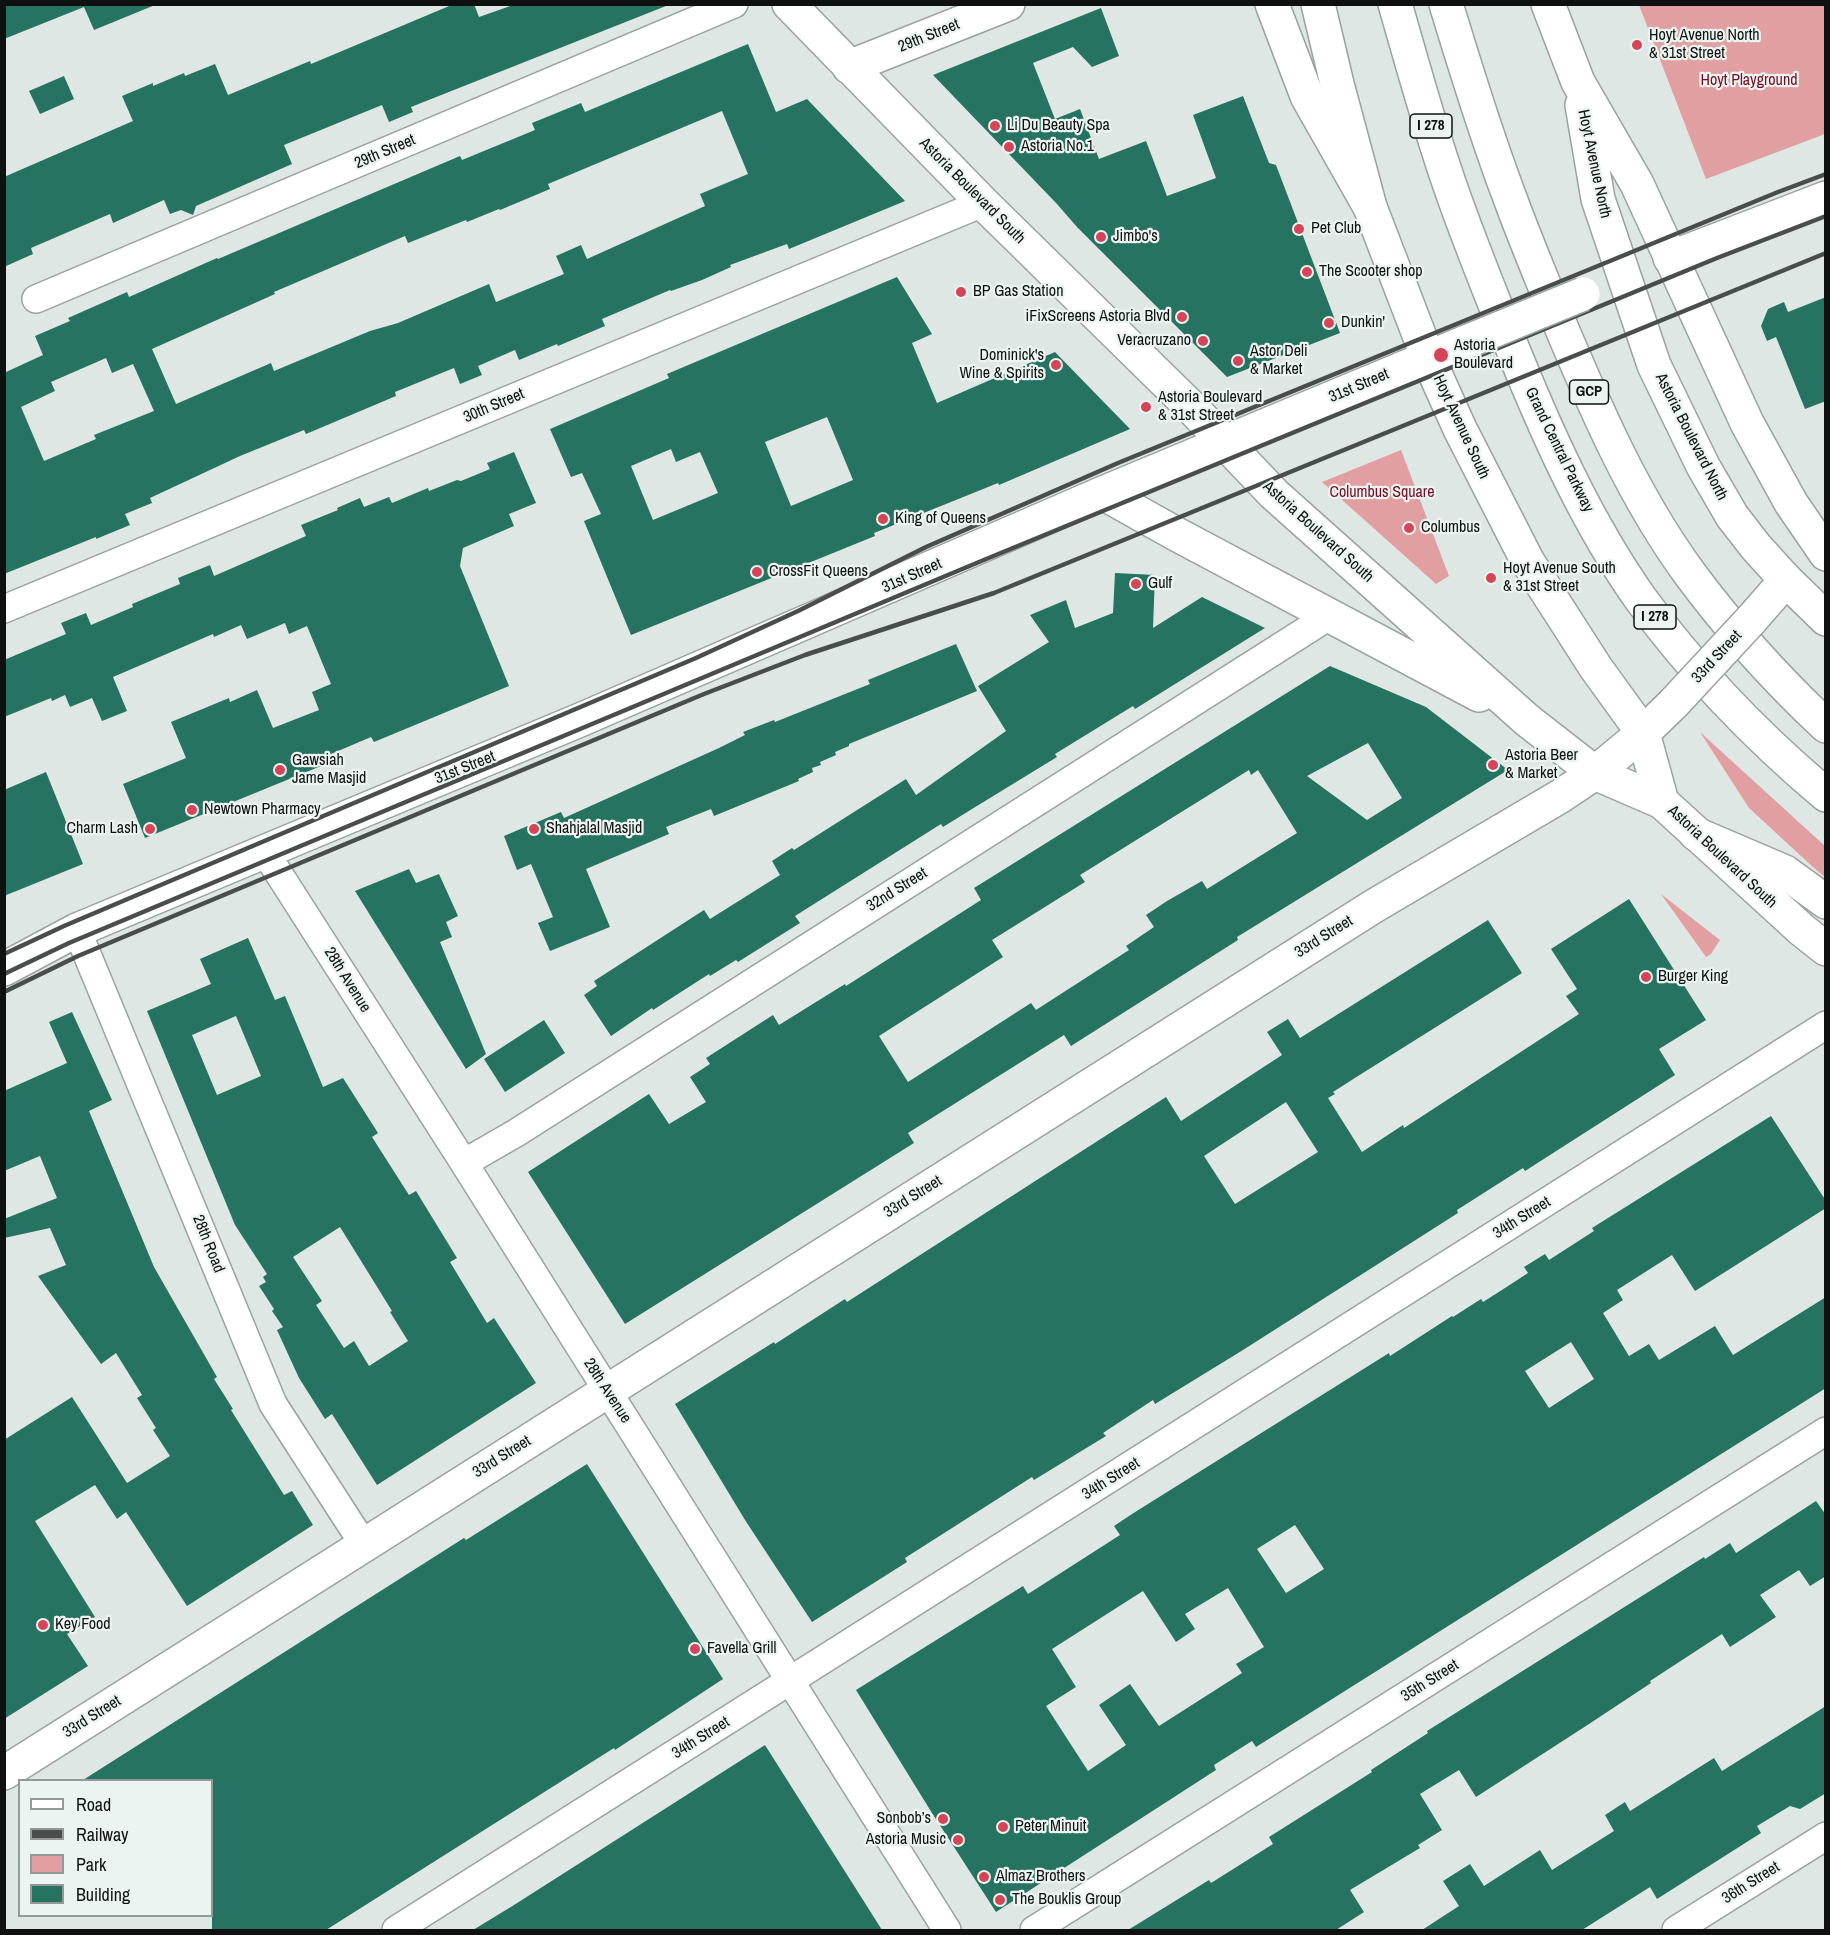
<!DOCTYPE html>
<meta charset="utf-8">
<style>
body{margin:0}
#map{position:relative;width:1830px;height:1935px;overflow:hidden;background:#dfe7e4;font-family:"Archivo Narrow",sans-serif}
canvas{display:block}
.frame{position:absolute;inset:0;border:6px solid #0e1110;pointer-events:none}
.legend{position:absolute;left:18px;top:1779px;width:195px;height:138px;box-sizing:border-box;background:#ecf4f1;border:2px solid #939997;margin:0;padding:8px 10px;list-style:none;font-size:18px;color:#0e1110}
.legend li{display:flex;align-items:center;gap:12px;height:30px}
.legend b{width:30px;border:2px solid #939997}
</style>
<div id="map">
<canvas width="1830" height="1935"></canvas>
<div class="frame"></div>
<ul class="legend">
<li><b style="height:8px;background:#fff"></b>Road</li>
<li><b style="height:8px;background:#494d4c"></b>Railway</li>
<li><b style="height:16px;background:#e29fa1"></b>Park</li>
<li><b style="height:16px;background:#257360"></b>Building</li>
</ul>
</div>
<script>
const ctx = document.querySelector('canvas').getContext('2d');
ctx.lineJoin = 'round';
function fillPath(path, color) {
  ctx.fillStyle = color;
  ctx.fill(path, 'evenodd');
}
function strokePath(path, color, width, dash) {
  ctx.strokeStyle = color;
  ctx.lineWidth = width;
  ctx.lineCap = dash ? 'butt' : 'round';
  ctx.setLineDash(dash || []);
  ctx.stroke(path);
}
function drawText(font, color, halo, rows, align = 'center') {
  ctx.font = font + ' "Archivo Narrow",sans-serif';
  ctx.lineWidth = 4.5;
  ctx.setLineDash([]);
  ctx.textBaseline = 'middle';
  ctx.strokeStyle = halo;
  ctx.fillStyle = color;
  for (const [text, x, y, turn = 0] of rows) {
    ctx.save();
    ctx.translate(x, y);
    ctx.rotate((+turn || 0) * Math.PI / 180);
    ctx.textAlign = isNaN(turn) ? turn : align;
    if (halo) ctx.strokeText(text, 0, 0);
    ctx.fillText(text, 0, 0);
    ctx.restore();
  }
}
const green = new Path2D(`
 M1639 5H1825V134L1706 179Z
 M1401 450 1449 576 1436 584 1322 482Z
 M1700 732 1825 846V877L1814 868 1749 808Z
 M1661 894 1720 940 1711 954 1706 957Z`);
const building = new Path2D(`
 M4 4H154L155 5 94 30 84 7 4 39Z
 M454 4H474L479 17 516 4H665L666 6 411 107 413 112 389 122 382 105 284 145 292 164 196 206 193 215 181 210 170 214 164 200 113 223 110 214 31 248 33 254 4 267V177L133 121 122 96 153 83V86L184 73 185 76 215 64 228 95 310 61 311 64Z
 M1101 8 1119 56 1092 67 1073 47 1033 63 1055 119 1080 109 1099 159 1146 141 1167 196 1216 178 1193 115 1243 96 1269 163 1276 165 1340 333 1227 377 1077 227 1057 204 933 75Z
 M748 44 776 112 807 99 905 201 789 249 787 244 730 265 731 267 702 280 671 291 670 290 602 319 605 326 558 346 557 344 519 360 515 350 478 366 482 375 460 384 454 368 395 392 396 396 306 434 304 430 240 456 150 498 152 503 125 514 130 525 96 539V537L4 574V369L6 372 43 355 35 336 70 321 68 318 127 292 129 297 217 258 218 259 460 156 462 160 535 130 532 123 581 103 585 112ZM722 111 748 174 700 194 705 206 587 259 581 245 556 256 564 274 496 302 489 284 398 323 370 331 274 371 271 363 176 404 152 349 275 294 274 292 405 236 408 243 466 220 467 222 499 209 500 210 550 189 548 184ZM106 358 112 373 133 364 154 411 94 435 96 439 44 461 21 407 55 391 51 382Z
 M64 76 74 99 40 114 29 91Z
 M897 277 932 334 912 343 937 403 1055 352 1130 429 999 485 998 483 874 533 875 536 631 635 584 521 601 514 582 473 571 477 550 429 669 378 667 374ZM827 417 853 480 791 506 765 442ZM671 449 676 462 700 452 718 493 653 520 631 466Z
 M1826 297V401L1805 409 1776 337 1767 341 1761 326 1768 309 1784 302 1788 312Z
 M514 452 536 503 509 514 514 526 463 548 460 566 509 686 374 742 371 737 324 757 326 764 145 838 123 784 186 758 171 722 229 698 230 702 257 690 273 728 319 710 312 692 331 684 307 626 289 634 285 623 247 639 241 625 214 637 213 634 113 677 127 711 102 721 92 698 70 707 65 695 52 701 51 698 4 717V660L66 634 61 623 86 613 91 625 133 607 132 604 180 584 178 578 210 565 214 576 306 536 301 525 338 510 337 508 360 498 364 507 389 497 392 503 428 488 429 491 457 480 461 481 490 469 487 463Z
 M1115 573 1155 575 1153 628 1202 597 1265 628 1135 709 1133 706 1055 754 1057 757 972 809 943 827 941 824 795 916 800 923 738 962 736 960 710 976 709 974 653 1010 652 1008 611 1036 584 995 597 986 594 981 704 910 710 919 780 875 772 861 792 848 794 850 906 779 916 795 1006 731 978 686 1049 642 1030 615 1066 600 1075 628 1113 613Z
 M956 644 977 691 849 744V746L835 752 836 755 820 762 821 765 812 768 813 772 798 779 799 781 714 816 711 809 666 827 669 834 586 869 610 927 550 951 538 923 553 917 531 864 517 870 504 836 561 812 564 818 719 748 745 735 743 732 774 720 775 722 870 684 868 680Z
 M1330 666 1426 707 1508 770 1237 937 1238 940 1071 1046 1064 1035 908 1133 914 1143 625 1324 528 1172 649 1094 669 1124 706 1102 690 1077 710 1064 706 1058 773 1015 779 1025 845 984 846 986 981 900 974 888ZM1368 743 1402 798 1367 820 1307 776ZM1249 770 1251 775 1258 770 1297 833 1207 889 1202 881 1167 901 1146 915 1154 927 1126 946 1129 950 1036 1010 1031 1003 908 1082 879 1036 1003 957 992 940 1085 882 1080 875Z
 M46 772 83 864 4 896V790Z
 M409 869 416 883 439 874 458 916 446 922 452 937 440 942 486 1054 466 1069 355 891Z
 M1629 899 1706 1020 1659 1049 1675 1075 1525 1171 1523 1168 1457 1210 1458 1213 1243 1350 1155 1404 1153 1400 1103 1433 1106 1436 1034 1480 1032 1477 905 1558 907 1562 812 1622 745 1520 675 1404 774 1342 775 1344 845 1299 847 1302 1166 1097 1181 1121 1282 1055 1267 1032 1288 1019 1300 1038 1488 920 1522 973 1358 1076 1333 1092 1335 1094 1328 1098 1362 1152 1403 1125 1404 1128 1579 1014 1566 996 1577 989 1551 949ZM1286 1102 1318 1152 1235 1204 1204 1156Z
 M248 938 275 1000 285 996 323 1087 343 1078 378 1133 372 1137 409 1195 416 1191 457 1258 450 1262 487 1323 494 1318 536 1383 377 1485 332 1414 325 1419 299 1378 277 1330 283 1327 272 1311 274 1309 259 1286 266 1282 263 1277 267 1274 235 1225 147 1011 211 984 200 959ZM236 1016 261 1076 217 1095 192 1035ZM340 1227 392 1311 390 1312 408 1341 369 1366 354 1341 344 1348 316 1305 322 1301 293 1257Z
 M72 1012 112 1100 89 1111 154 1267 217 1377 214 1379 233 1409 231 1410 284 1495 292 1491 313 1525 187 1606 126 1512 117 1519 95 1485 35 1521 95 1617 67 1634 88 1666 4 1719V1440L72 1397 127 1483 170 1456 153 1430 156 1428 137 1398 142 1395 116 1353 101 1364 38 1276 66 1265 50 1228 4 1238V1219L57 1198 40 1156 4 1171V1091L67 1063 49 1022Z
 M544 1020 565 1053 505 1092 484 1059Z
 M1771 1116 1826 1201V1208L1695 1291 1672 1255 1617 1290 1623 1300 1603 1313 1629 1356 1649 1344 1659 1360 1715 1326 1733 1355 1826 1297V1388L1256 1747 1252 1741 1214 1765 1216 1770 996 1912 932 1813 856 1690 1023 1586 1028 1594 1120 1535 1114 1526 1132 1514 1389 1353 1390 1356 1452 1316 1453 1317 1481 1299 1483 1302 1505 1288 1528 1273 1524 1267 1545 1254 1549 1260 1594 1231 1592 1228ZM1571 1342 1594 1379 1549 1408 1525 1371ZM1295 1525 1324 1569 1286 1593 1257 1549ZM1228 1588 1264 1647 1236 1664 1242 1673 1159 1726 1130 1684 1099 1705 1126 1745 1088 1771 1046 1706 1076 1687 1052 1649 1143 1591 1176 1642 1195 1629 1185 1614Z
 M587 1464 723 1679 615 1750 614 1748 326 1930H212V1780H83L464 1538 466 1540Z
 M1816 1501 1826 1515V1576L1810 1586 1799 1570 1760 1595 1776 1617 1730 1647 1722 1634 1650 1681 1651 1683 1589 1724 1476 1797 1459 1770 1420 1794 1442 1830 1418 1845 1420 1848 1350 1890 1364 1912 1336 1930H1128L1209 1880 1211 1883 1273 1844 1269 1837 1372 1772 1371 1770 1428 1733 1427 1731 1704 1557 1705 1559 1730 1543 1736 1553Z
 M1826 1706V1793L1800 1809 1790 1806 1757 1826 1761 1833 1657 1899 1650 1887 1582 1930H1422L1459 1906 1443 1881 1470 1864 1484 1886 1540 1850 1552 1870 1614 1831 1605 1815 1625 1802 1630 1811 1714 1758 1722 1771Z
 M765 1745 882 1930H473L514 1905Z`);
const minor = new Path2D(`
 M36 299 734 4
 M4 609 983 203
 M265 852 464 1163 947 1930
 M77 930 273 1404 364 1545
 M464 1163 516 1133 1329 616
 M396 1930 1826 1025
 M1034 1930 1826 1431
 M1676 1930 1826 1836`);
const tertiary = new Path2D(`
 M1670 258 1826 198`);
const secondary = new Path2D(`
 M789 4 983 203 1193 409 1274 494 1527 720 1595 773 1662 802 1802 930 1826 949
 M1272 4 1307 96 1370 207 1428 358 1460 429 1528 562 1596 668 1643 733 1662 802
 M1548 4 1578 82 1637 184 1747 423 1791 503 1826 554
 M849 67 1008 4
 M1582 105 1598 199 1654 365 1703 466 1732 516 1756 547 1786 580 1751 620
 M1103 493 1178 535 1479 695
 M4 969 77 930 580 720 1103 493 1466 342
 M4 1773 1374 906 1559 797 1595 773 1643 733 1673 704`);
const motorway = new Path2D(`
 M1318 4 1337 84 1370 207
 M1395 4C1411 59 1426 114 1444 168 1465 232 1491 294 1516 357 1550 440 1588 524 1640 598 1694 672 1756 736 1826 795
 M1446 4C1466 70 1486 135 1510 198 1526 242 1545 286 1562 329 1598 414 1635 499 1690 574 1730 628 1776 679 1826 726
 M1786 580 1826 619
 M1696 834 1785 872 1826 902`);
const rail = new Path2D(`
 M4 954 64 926 696 658 798 611 926 547 1118 463 1778 192 1826 174
 M4 974 69 943 979 562 1717 258 1826 216
 M4 992 78 956 704 694 805 655 994 593 1826 253`);
const secondaryBridge = new Path2D(`
 M1466 342 1583 294
 M1673 704 1751 620`);
const markers = [
 [1637,45,6,"#d54458"],
 [995,126,6,"#d54458"],
 [1009,147,6,"#d54458"],
 [1299,229,6,"#d54458"],
 [1101,237,6,"#d54458"],
 [1307,272,6,"#d54458"],
 [961,292,6,"#d54458"],
 [1182,317,6,"#d54458"],
 [1329,323,6,"#d54458"],
 [1203,341,6,"#d54458"],
 [1441,355,8,"#d54458"],
 [1238,361,6,"#d54458"],
 [1056,365,6,"#d54458"],
 [1146,407,6,"#d54458"],
 [883,519,6,"#d54458"],
 [1409,528,6,"#d54458"],
 [757,572,6,"#d54458"],
 [1491,578,6,"#d54458"],
 [1136,584,6,"#d54458"],
 [1493,765,6,"#d54458"],
 [280,770,6,"#d54458"],
 [192,810,6,"#d54458"],
 [150,829,6,"#d54458"],
 [534,829,6,"#d54458"],
 [1646,977,6,"#d54458"],
 [43,1625,6,"#d54458"],
 [695,1649,6,"#d54458"],
 [943,1819,6,"#d54458"],
 [1003,1827,6,"#d54458"],
 [958,1840,6,"#d54458"],
 [984,1877,6,"#d54458"],
 [1000,1900,6,"#d54458"]
];
const shields = [
 [1431,126,42],
 [1589,392,39],
 [1655,617,42]
];
const shieldNames = [
 ["I 278",1431,126],
 ["GCP",1589,392],
 ["I 278",1655,617]
];
const streetNames = [
 ["29th Street",929,36,-22],
 ["29th Street",385,152,-23],
 ["Hoyt Avenue North",1594,164,78],
 ["Astoria Boulevard South",972,191,45],
 ["31st Street",1359,386,-23],
 ["30th Street",494,406,-23],
 ["Hoyt Avenue South",1461,427,65],
 ["Astoria Boulevard North",1691,437,63],
 ["Grand Central Parkway",1559,450,64],
 ["Astoria Boulevard South",1318,532,42],
 ["31st Street",912,576,-24],
 ["33rd Street",1717,657,-47],
 ["31st Street",465,768,-22],
 ["Astoria Boulevard South",1722,857,43],
 ["32nd Street",897,890,-32],
 ["33rd Street",1324,937,-32],
 ["28th Avenue",347,980,58],
 ["33rd Street",913,1197,-32],
 ["34th Street",1522,1218,-32],
 ["28th Road",208,1244,68],
 ["28th Avenue",607,1391,57],
 ["33rd Street",502,1457,-32],
 ["34th Street",1111,1479,-32],
 ["35th Street",1430,1681,-32],
 ["33rd Street",92,1717,-32],
 ["34th Street",701,1738,-32],
 ["36th Street",1751,1883,-32]
];
const poiNames = [
 ["Hoyt Avenue North",1649,36],
 ["& 31st Street",1649,54],
 ["Li Du Beauty Spa",1007,126],
 ["Astoria No.1",1021,147],
 ["Pet Club",1311,229],
 ["Jimbo's",1113,237],
 ["The Scooter shop",1319,272],
 ["BP Gas Station",973,292],
 ["iFixScreens Astoria Blvd",1170,317,"right"],
 ["Dunkin'",1341,323],
 ["Veracruzano",1191,341,"right"],
 ["Astoria",1454,346],
 ["Boulevard",1454,364],
 ["Astor Deli",1250,352],
 ["& Market",1250,370],
 ["Dominick's",1044,356,"right"],
 ["Wine & Spirits",1044,374,"right"],
 ["Astoria Boulevard",1158,398],
 ["& 31st Street",1158,416],
 ["King of Queens",895,519],
 ["Columbus",1421,528],
 ["Hoyt Avenue South",1503,569],
 ["& 31st Street",1503,587],
 ["CrossFit Queens",769,572],
 ["Gulf",1148,584],
 ["Astoria Beer",1505,756],
 ["& Market",1505,774],
 ["Gawsiah",292,761],
 ["Jame Masjid",292,779],
 ["Newtown Pharmacy",204,810],
 ["Charm Lash",138,829,"right"],
 ["Shahjalal Masjid",546,829],
 ["Burger King",1658,977],
 ["Key Food",55,1625],
 ["Favella Grill",707,1649],
 ["Sonbob’s",931,1819,"right"],
 ["Peter Minuit",1015,1827],
 ["Astoria Music",946,1840,"right"],
 ["Almaz Brothers",996,1877],
 ["The Bouklis Group",1012,1900]
];
const parkNames = [
 ["Hoyt Playground",1749,81],
 ["Columbus Square",1382,493]
];
fillPath(green, '#e29fa1');
fillPath(building, '#257360');
strokePath(minor, '#9aa29f', 30);
strokePath(tertiary, '#9aa29f', 36);
strokePath(secondary, '#9aa29f', 36);
strokePath(motorway, '#9aa29f', 36);
strokePath(minor, '#fff', 27);
strokePath(tertiary, '#fff', 33);
strokePath(secondary, '#fff', 33);
strokePath(motorway, '#fff', 33);
strokePath(rail, '#494d4c', 4.5);
strokePath(secondaryBridge, '#9aa29f', 36, []);
strokePath(secondaryBridge, '#fff', 33);
for (const [x, y, r, color] of markers) {
  const dot = new Path2D();
  dot.arc(x, y, r, 0, 2 * Math.PI);
  ctx.fillStyle = color;
  ctx.fill(dot);
  strokePath(dot, '#ecf4f1', 2);
}
for (const [x, y, w] of shields) {
  const box = new Path2D();
  box.roundRect(x - w / 2, y - 12, w, 24, 4.5);
  ctx.fillStyle = '#ecf4f1';
  ctx.fill(box);
  strokePath(box, '#0e1110', 1.5);
}
drawText('bold 15px', '#0e1110', null, shieldNames);
drawText('16px', '#0e1110', '#ecf4f1', streetNames);
drawText('16px', '#0e1110', '#ecf4f1', poiNames, 'left');
drawText('16px', '#730e23', '#ecf4f1', parkNames);
</script>
